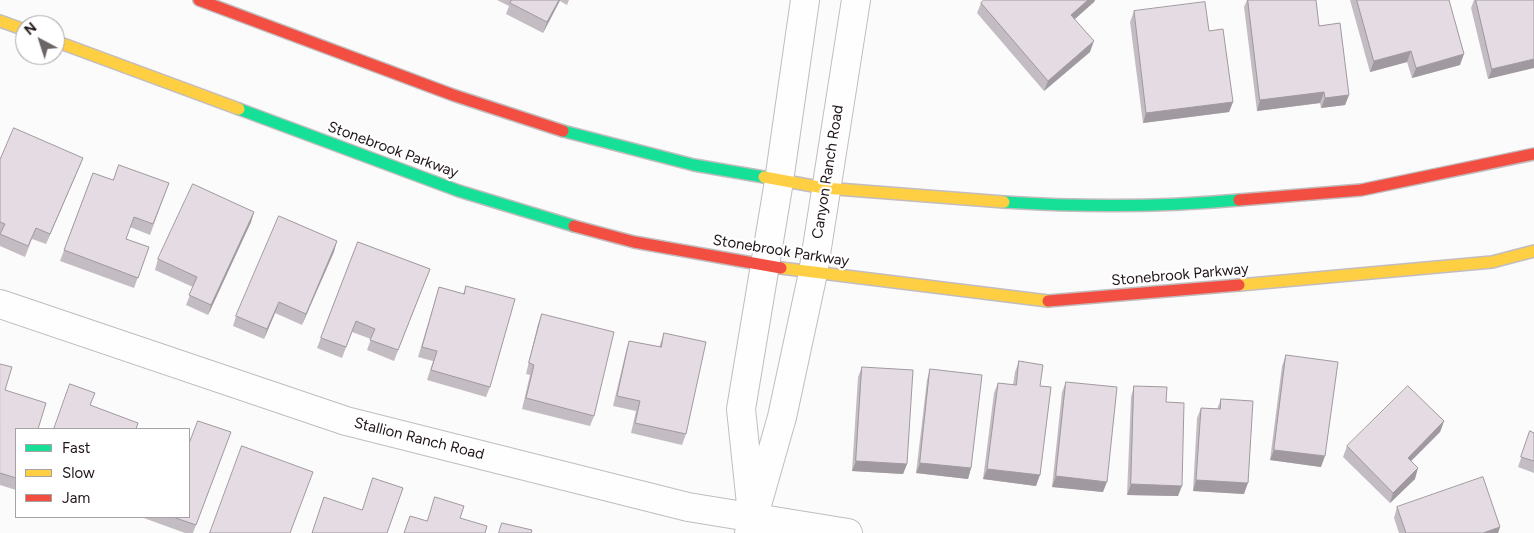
<!DOCTYPE html>
<style>
body{margin:0}
#map{position:relative;width:1534px;height:533px;overflow:hidden;background:#fbfbfb;font-family:Figtree,sans-serif}
canvas{display:block}
.legend{position:absolute;left:15px;top:428px;width:175px;height:90px;box-sizing:border-box;background:#fff;border:1px solid #a6a1a3;margin:0;padding:6px 9px;list-style:none;font-size:15px;color:#201518}
.legend li{display:flex;align-items:center;gap:10px;height:25px}
.legend b{width:25px;border:1px solid #a6a1a3}
.north{position:absolute;left:15px;top:15px;width:50px;height:50px;box-sizing:border-box;background:#fff;border:1px solid #a6a1a3;border-radius:50%;rotate:320deg;font-size:14px;font-weight:700;line-height:20px;text-align:center;color:#201518}
.north::after{content:'';display:block;margin:auto;width:18px;height:22px;background:#6d6667;clip-path:polygon(50% 0,100% 100%,50% 72%,0 100%)}
</style>
<div id="map">
<canvas width="1534" height="533"></canvas>
<ul class="legend">
<li><b style="height:6px;background:#16e098"></b>Fast</li>
<li><b style="height:6px;background:#ffcf43"></b>Slow</li>
<li><b style="height:6px;background:#f24e42"></b>Jam</li>
</ul>
<div class="north">N</div>
</div>
<script>
const ctx = document.querySelector('canvas').getContext('2d');
ctx.lineJoin = 'round';
function strokePath(path, color, width, dash) {
  ctx.strokeStyle = color;
  ctx.lineWidth = width;
  ctx.lineCap = dash ? 'butt' : 'round';
  ctx.setLineDash(dash || []);
  ctx.stroke(path);
}
function fillPath(path, color) {
  ctx.fillStyle = color;
  ctx.fill(path, 'evenodd');
}
function drawText(font, color, halo, rows, align = 'center') {
  ctx.font = font + ' Figtree,sans-serif';
  ctx.lineWidth = 4.5;
  ctx.setLineDash([]);
  ctx.textBaseline = 'middle';
  ctx.strokeStyle = halo;
  ctx.fillStyle = color;
  for (const [text, x, y, turn = 0] of rows) {
    ctx.save();
    ctx.translate(x, y);
    ctx.rotate((+turn || 0) * Math.PI / 180);
    ctx.textAlign = isNaN(turn) ? turn : align;
    if (halo) ctx.strokeText(text, 0, 0);
    ctx.fillText(text, 0, 0);
    ctx.restore();
  }
}
const street = new Path2D(`
 M0 304 346 421 688 507 848 533
 M751 504 741 409 779 181 805 0
 M749 533 782 417 813 273 856 0`);
const fast = new Path2D(`
 M239 109 459 191 574 226
 M563 131 694 165 764 177
 M1004 202C1081 207 1161 207 1239 200`);
const slow = new Path2D(`
 M0 21 25 30
 M55 41 239 109
 M764 177 824 188 1004 202
 M781 268 1048 301
 M1239 285 1492 262 1534 251`);
const jam = new Path2D(`
 M199 0 453 95 563 131
 M1239 200 1361 190 1534 154
 M574 226 634 242 781 268
 M1048 301 1239 285`);
const wall = new Path2D(`
 M497 0H569L567 5 560 1 543 33 506 14 509 6Z
 M984 0H1095L1094 2 1075 19 1090 52 1044 91 977 13 981 3Z
 M1247 0H1316L1319 26 1349 95 1345 105 1321 108 1320 103 1257 111 1244 7Z
 M1350 0H1449L1460 65 1412 78 1407 62 1370 72Z
 M1474 0H1534L1488 79 1471 8Z
 M1134 11 1209 31 1233 102 1229 112 1143 123 1130 22Z
 M83 158 46 244 32 239 25 257 0 246V160Z
 M93 173 113 180 169 183 150 235 130 227 126 239 149 247 134 288 60 261Z
 M254 212 251 222 208 315 186 305 193 287 155 270 158 259Z
 M337 241 302 325 275 313 264 339 233 326 236 316Z
 M358 242 430 269 394 361 367 350 371 339 352 332 342 358 317 348Z
 M466 286 490 387 486 397 427 380 433 361 418 357 439 287 463 294Z
 M542 314 594 416 590 426 522 409 530 375 526 374 538 324Z
 M664 333 686 434 682 445 631 433 636 411 613 406 626 351 629 341 659 347Z
 M1286 355 1321 467 1270 460 1282 366Z
 M1019 361 1040 386 1036 486 983 479 994 393 998 383 1013 385 1015 372Z
 M0 364 5 390 16 429V490L0 485Z
 M862 367 907 464 903 474 852 471 858 377Z
 M930 369 971 468 968 479 916 473 927 380Z
 M1066 382 1103 492 1052 487 1062 392Z
 M1134 386 1178 496 1127 495 1131 397Z
 M1221 399 1244 494 1193 491 1197 418 1201 408 1217 409Z
 M1444 421 1440 432 1411 461 1415 479 1390 503 1343 457 1347 446Z
 M1530 431 1534 433V473L1518 467Z
 M231 432 193 533H185L141 517H189Z
 M1397 507 1500 527 1498 533H1399L1394 518Z`);
const shadedWall = new Path2D(`
 M559 0H560L543 33 547 22Z
 M1088 0H1095L1094 2 1068 25 1071 15Z
 M1094 41 1090 52 1044 91 1048 81Z
 M1411 51 1407 62 1370 72 1374 61Z
 M1464 54 1460 65 1412 78 1416 68Z
 M1534 59V68L1488 79 1492 69Z
 M1324 92 1320 103 1257 111 1260 100Z
 M1349 95 1345 105 1321 108 1325 98Z
 M1233 102 1229 112 1143 123 1146 113Z
 M83 158 79 168 46 244 50 234Z
 M254 212 251 222 208 315 211 305Z
 M337 241 334 252 302 325 306 314Z
 M279 302 275 313 264 339 267 329Z
 M1444 421 1440 432 1404 468 1408 458Z
 M1274 450 1325 456 1321 467 1270 460Z
 M856 461 907 464 903 474 852 471Z
 M920 463 971 468 968 479 916 473Z
 M1418 468 1415 479 1390 503 1393 493Z
 M987 469 1040 475 1036 486 983 479Z
 M1056 476 1107 482 1103 492 1052 487Z
 M1196 480 1248 483 1244 494 1193 491Z
 M1131 484 1182 486 1178 496 1127 495Z
 M1500 527 1498 533H1483Z`);
const building = new Path2D(`
 M512 0H559L547 22 510 3Z
 M984 0H1088L1071 15 1094 41 1048 81 981 3Z
 M1248 0H1316L1319 26 1340 23 1349 95 1325 98 1324 92 1260 100Z
 M1357 0H1449L1464 54 1416 68 1411 51 1374 61Z
 M1476 0H1534V59L1492 69Z
 M1205 2 1209 31 1223 29 1233 102 1146 113 1134 11Z
 M14 128 83 158 50 234 36 228 28 246 0 234 5 224 0 222V160Z
 M119 165 169 183 153 224 134 217 126 239 149 247 138 278 64 250 93 173 113 180Z
 M193 184 254 212 211 305 189 295 197 277 158 259Z
 M279 216 337 241 306 314 279 302 267 329 236 316Z
 M358 242 430 269 398 350 370 340 375 329 356 321 346 347 321 338Z
 M466 286 515 299 490 387 431 370 437 351 422 347 439 287 464 294Z
 M542 314 614 332 594 416 526 398 534 365 529 363Z
 M664 333 706 342 686 434 635 423 640 401 617 396 629 341 661 347Z
 M1286 355 1338 362 1325 456 1274 450Z
 M1019 361 1043 365 1040 386 1051 387 1040 475 987 469 998 383 1016 385Z
 M0 364 12 367 5 390 46 403 38 429H16V478L0 473Z
 M862 367 913 370 907 464 856 461Z
 M930 369 982 375 971 468 920 463Z
 M1066 382 1117 387 1107 482 1056 476Z
 M70 384 95 393 90 405 138 423 136 429H54Z
 M1134 386 1167 387 1166 402 1184 403 1182 486 1131 484Z
 M1408 386 1444 421 1408 458 1418 468 1393 493 1347 446Z
 M1221 399 1253 401 1248 483 1196 480 1201 408 1220 409Z
 M198 421 231 432 196 525 173 517H189V444Z
 M1530 431 1534 433V461L1521 457Z
 M242 446 313 472 290 533H210Z
 M1483 477 1500 527 1483 533H1406L1397 507Z
 M373 478 403 488 387 533H312L324 497 362 510Z
 M435 497 464 506 460 518 487 526 485 533H404L410 516 427 521Z
 M502 523 532 530 531 533H499Z`);
const streetNames = [
 ["Stonebrook Parkway",393,150,20],
 ["Canyon Ranch Road",828,172,-81],
 ["Stonebrook Parkway",781,251,9],
 ["Stonebrook Parkway",1180,275,-5],
 ["Stallion Ranch Road",419,439,14]
];
strokePath(street, '#c2bcbe', 30);
strokePath(fast, '#c2bcbe', 14);
strokePath(slow, '#c2bcbe', 14);
strokePath(jam, '#c2bcbe', 14);
strokePath(street, '#fefefe', 28);
strokePath(fast, '#16e098', 11);
strokePath(slow, '#ffcf43', 11);
strokePath(jam, '#f24e42', 11);
fillPath(wall, '#c4bcc3');
fillPath(shadedWall, '#a0999f');
fillPath(building, '#e4dbe3');
strokePath(building, '#a0999f', 1);
drawText('15px', '#201518', '#fff', streetNames);
</script>
